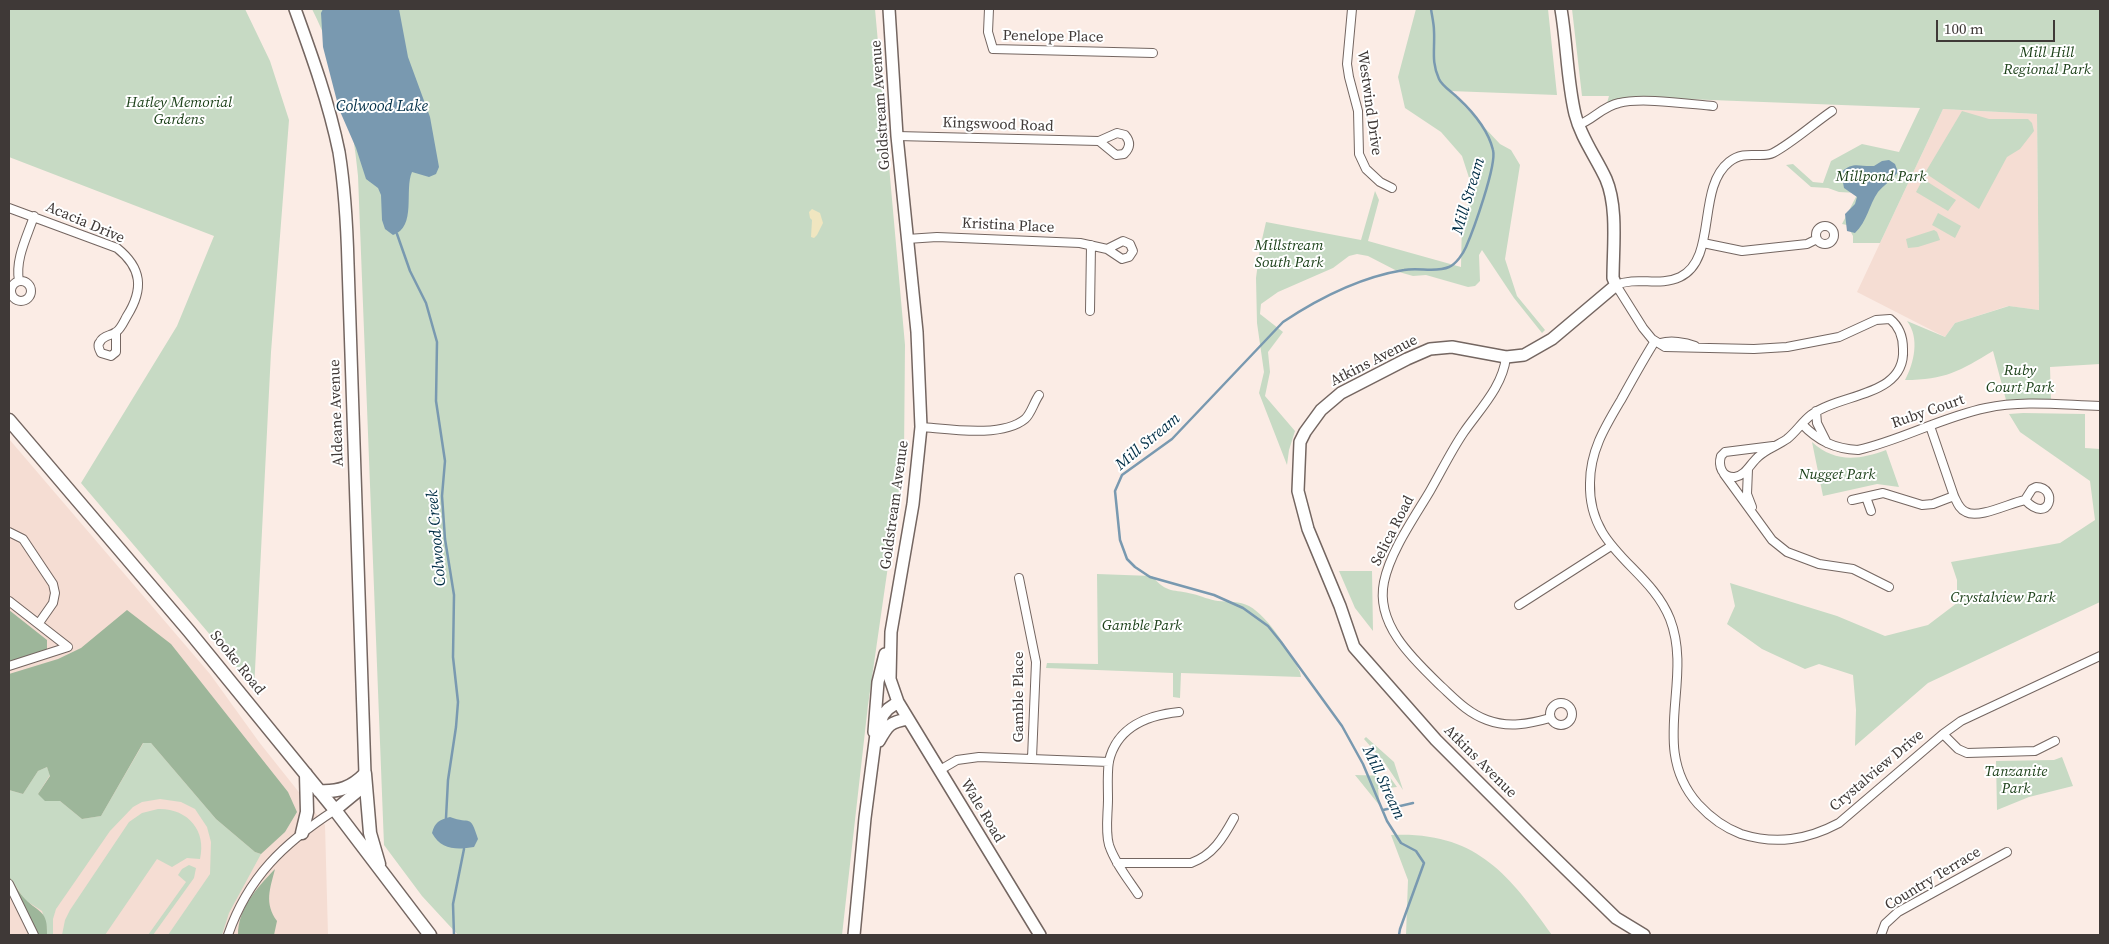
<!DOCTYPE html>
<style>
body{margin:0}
#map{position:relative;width:2109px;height:944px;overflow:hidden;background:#fbece5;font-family:"Source Serif 4",serif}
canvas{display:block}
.frame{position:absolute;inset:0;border:10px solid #3f3937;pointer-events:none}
.scale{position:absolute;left:1936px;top:20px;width:119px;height:22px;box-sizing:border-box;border:2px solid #3f3937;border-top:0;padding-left:6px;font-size:15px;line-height:18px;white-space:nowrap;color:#3f3937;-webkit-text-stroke:4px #fff;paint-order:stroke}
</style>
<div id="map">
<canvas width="2109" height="944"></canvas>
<div class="frame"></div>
<div class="scale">100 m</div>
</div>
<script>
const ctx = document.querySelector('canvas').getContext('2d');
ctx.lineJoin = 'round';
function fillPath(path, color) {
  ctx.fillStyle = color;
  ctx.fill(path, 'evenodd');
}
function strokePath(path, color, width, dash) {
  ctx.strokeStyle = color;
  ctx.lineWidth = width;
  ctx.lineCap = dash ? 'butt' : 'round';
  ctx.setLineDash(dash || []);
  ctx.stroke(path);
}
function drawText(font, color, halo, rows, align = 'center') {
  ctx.font = font + ' "Source Serif 4",serif';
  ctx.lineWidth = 4;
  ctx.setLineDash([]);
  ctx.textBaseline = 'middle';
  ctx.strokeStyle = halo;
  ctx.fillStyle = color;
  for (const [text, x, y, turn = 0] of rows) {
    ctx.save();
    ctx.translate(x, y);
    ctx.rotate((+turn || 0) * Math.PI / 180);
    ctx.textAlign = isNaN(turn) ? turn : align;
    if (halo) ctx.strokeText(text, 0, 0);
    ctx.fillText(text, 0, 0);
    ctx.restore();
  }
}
const built = new Path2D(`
 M1943 109 2037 114 2039 310 2008 306 1955 323 1945 337 1857 292Z
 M9 439 210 674 259 742 325 825 328 935H9Z`);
const green = new Path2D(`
 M9 9H245L270 61 289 120 271 352 254 690 229 657 81 483 177 326 214 236 9 157Z
 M312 9H875L905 345 904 455 868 705 842 935H458L422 896 384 845 358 176C353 118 338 61 312 9Z
 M1416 9H1548L1557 95 1450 91 1500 144 1511 150 1520 165 1505 259 1517 296 1545 330 1542 333 1514 298 1482 250 1479 255 1480 281 1475 286 1468 287 1426 275 1413 276 1399 272 1368 256 1357 254 1349 256 1333 268 1278 292 1261 304 1260 314 1283 332 1268 352 1270 372 1265 396 1295 431 1289 450 1287 465 1259 393 1264 372 1257 323 1256 278 1260 248 1266 222 1361 240 1375 191 1379 200 1368 241 1461 267 1462 219 1473 190 1462 156 1441 132 1405 108 1398 77Z
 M1572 9H2100V364L2050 367 2051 399 2006 400 1993 351C1960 371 1945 380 1905 380 1914 363 1920 338 1907 321L1945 337 1955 323 2009 306 2039 310 2037 114 1943 109 1880 243H1853V236L1847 225 1842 224 1858 193 1839 192 1828 188 1811 187 1786 165 1793 164 1813 182 1823 183 1831 161 1862 144 1899 152 1920 108 1633 97 1607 103 1609 96H1582Z
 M1962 111 1989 119H2028L2032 123 2034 131 2020 149 2007 157 1979 209 1925 173Z
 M1923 179 1956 200 1948 211 1916 192Z
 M1938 213 1961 226 1955 238 1932 225Z
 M1934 230 1937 232 1940 240 1918 247 1908 248 1906 239Z
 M2023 413 2085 414V448L2100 449V602L1928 683 1855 746 1856 710 1853 675 1819 664 1805 669 1762 649 1727 624 1735 606 1730 583 1837 616 1885 636 1928 625 1957 603V580L1951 562 2060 543 2095 520 2090 481 2020 432 2009 414Z
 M1812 442C1835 463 1859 460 1886 450L1899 487 1877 484 1823 496Z
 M1339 571H1372L1373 631 1355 608Z
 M1097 574 1152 576C1167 594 1174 589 1193 594 1201 596 1210 600 1218 601 1228 602 1240 601 1249 606 1269 617 1290 652 1300 672L1301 677 1181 673 1180 698 1173 697V673L1046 668 1047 663 1098 664Z
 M1366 737 1394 762 1403 790 1384 762 1364 739Z
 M144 742 151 743 216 819 255 852 261 854 229 913 222 935H168L210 874 211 842 207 827 195 809 181 802 160 799 142 802 133 807 110 831 56 909 53 919V935H47V928L42 911 25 900 9 876V790L23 794 38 771 47 767 50 775 38 794 60 801 82 819 101 816Z
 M2062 757 2073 786 2029 797 1997 810 1996 761 2054 760Z
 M1355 775 1389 776 1397 787 1378 789 1380 806Z
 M158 809C187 808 207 830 200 859L187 858 172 867 157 859 105 935H62L65 920 70 910 129 822 142 813Z
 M1391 835C1475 831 1508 873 1552 935H1406L1408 880Z
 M189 865 196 868 194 878 153 935H148L186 882 178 875 182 869Z`);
const forest = new Path2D(`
 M9 610 47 640V650L9 663Z
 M127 610 171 644 288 792 297 812 285 832 261 854 255 852 216 819 151 743H143L101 816 82 819 60 801H45L38 794 50 776 47 767 38 771 23 794 9 790V674L58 659 81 648Z
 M275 869C270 889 264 903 277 921L274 935H238C238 908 257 888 275 869Z
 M9 876C14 883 19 893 25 899 39 913 48 910 47 935H35L9 893Z`);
const sand = new Path2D(`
 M812 209 820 213 823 223 817 235 814 238 811 237 812 220 810 218 809 212Z`);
const water = new Path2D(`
 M323 9H399L408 57 430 117 439 167 436 174 429 177 412 172C404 190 417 227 393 235L385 229 382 220 381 195 378 188 366 179 356 148 339 109 323 47 321 13Z
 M1889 160 1895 164 1898 172C1892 180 1884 185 1878 192 1869 205 1867 222 1855 233L1847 231 1845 214 1855 204 1857 197 1844 188 1841 172C1854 161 1859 167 1874 166L1882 161Z
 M450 817C471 825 470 813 478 839L474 847C457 850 441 850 432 833 435 822 439 820 450 817Z`);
const stream = new Path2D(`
 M397 234 410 271 426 303 437 342 436 401 445 461 442 496 445 539 454 595 453 657 458 702 456 727 448 780 446 818
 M1383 810 1413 803
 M454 935 453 904 464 849
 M1399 935 1400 929 1424 863 1416 851 1401 843 1387 821 1363 764 1342 726 1281 642 1268 626 1243 608 1214 595 1150 577 1135 567 1127 559 1120 540 1115 491 1122 475 1172 439 1283 322C1319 298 1361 277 1404 270 1418 267 1436 273 1449 267 1456 264 1463 254 1466 247 1473 231 1497 165 1493 150 1488 129 1473 112 1458 98 1452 92 1442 86 1439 79 1431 62 1435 49 1434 31 1434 24 1432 16 1431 9`);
const street = new Path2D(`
 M989 9 988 32 993 49 1153 53
 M1352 9 1347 64 1349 77 1358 111 1359 154 1366 169 1380 182 1392 188
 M1578 125C1593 120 1603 106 1619 103 1641 97 1689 104 1713 106
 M897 136 1099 141 1117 133 1125 135C1131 142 1130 148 1124 154L1116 155 1099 141
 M9 208 117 248C142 268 144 289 127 316 124 321 121 329 116 332 111 336 103 335 100 342 97 345 99 349 101 353L111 356 116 352V332
 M1816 235a9 9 0 1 1 18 0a9 9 0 1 1-18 0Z
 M907 239 937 237 1080 243 1107 249 1122 259 1129 257 1133 251 1130 244 1123 241 1107 249
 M1703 243 1742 251 1807 244 1817 239
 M19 281C15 259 27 237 34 216
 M11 291a10 10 0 1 1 20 0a10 10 0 1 1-20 0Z
 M1090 311 1091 245
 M1655 341C1643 360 1632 380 1621 400 1605 427 1590 451 1590 483 1588 551 1649 566 1670 619 1694 681 1648 748 1698 804 1710 817 1725 828 1741 834 1776 845 1807 840 1839 823L1943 734 1961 721 2100 656
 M1660 343C1671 340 1685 342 1695 346
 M1506 357C1503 386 1480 409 1464 432 1451 451 1441 472 1430 491 1414 518 1390 552 1384 582 1375 625 1414 660 1442 687 1456 700 1468 713 1487 720 1508 728 1529 724 1550 718
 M1816 411 1817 423 1827 443
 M1802 424C1818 441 1835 449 1858 450 1902 440 1942 417 1986 408 2023 400 2062 405 2100 406
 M1930 426 1954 496C1957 502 1959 509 1966 512 1979 519 2010 503 2025 500
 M921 427C949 429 1002 438 1025 419 1031 414 1034 402 1039 395
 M1773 446 1725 452 1721 456C1718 466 1722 478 1735 477 1746 475 1750 464 1758 457 1766 449 1777 446 1787 439 1796 432 1802 422 1811 415 1840 393 1906 397 1903 349 1903 337 1900 327 1890 319L1876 320 1839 337 1787 347 1754 349 1665 347 1652 339 1643 328 1616 285C1637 276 1659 287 1680 277 1718 259 1696 188 1729 162 1745 149 1761 159 1773 153 1792 143 1813 124 1832 111
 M1748 469 1747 494 1752 507
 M1724 474 1772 540 1787 552 1819 564 1853 569 1889 587
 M2036 487C2059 487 2050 526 2025 500L2032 489Z
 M1866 497 1871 511
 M1852 500 1883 493 1922 505 1933 504 1954 496
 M9 532 23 539 53 584 55 593 53 603 39 623
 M1019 578 1036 662 1032 758
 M9 601 68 647 9 666
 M1519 605 1611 546
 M1550 714a11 11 0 1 1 22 0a11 11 0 1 1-22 0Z
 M1943 734 1958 749 1967 753 2035 751 2055 741
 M940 770 957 760 979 757 1109 762
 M1117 863H1191C1213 855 1223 838 1234 818
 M9 884 34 935
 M1138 894C1128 879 1115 863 1109 845 1105 831 1108 814 1108 799 1108 787 1107 773 1109 761 1117 727 1148 715 1179 712
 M228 935C248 877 284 843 335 810
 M1881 935 1885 924 1898 912 2007 852`);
const secondary = new Path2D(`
 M295 9C312 56 329 103 339 152 345 189 347 227 348 264L365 774 358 791 335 810
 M889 9 897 136 917 332 921 427 913 504 891 632 890 679 898 702 1040 935
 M1561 9C1567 44 1567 80 1575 114 1581 138 1596 157 1606 179 1618 207 1613 248 1613 278L1616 285 1552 339 1524 355 1506 357 1452 347 1430 349 1407 359 1341 393 1321 410 1305 432 1300 442 1298 491 1308 529 1340 606 1354 647 1436 740 1526 830 1616 918 1644 935
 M874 732 878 682 885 654
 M879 741C888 725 890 722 908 719
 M854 935 865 818 876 734 883 715 888 709 898 702`);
const primary = new Path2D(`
 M9 420 189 631 335 810 430 935
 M365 774 370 833 379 864
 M319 791C339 792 351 788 365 774
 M302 833 307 812 306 774`);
const streetNames = [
 ["Penelope Place",1053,37,1],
 ["Westwind Drive",1369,103,82],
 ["Goldstream Avenue",881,105,-94],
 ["Kingswood Road",998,125,2],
 ["Acacia Drive",85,223,23],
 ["Kristina Place",1008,226,3],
 ["Atkins Avenue",1374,361,-27],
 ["Ruby Court",1928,412,-19],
 ["Aldeane Avenue",337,413,-92],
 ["Goldstream Avenue",895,505,-82],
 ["Selica Road",1393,531,-63],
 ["Sooke Road",237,663,51],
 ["Gamble Place",1019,697,-90],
 ["Atkins Avenue",1480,762,45],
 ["Crystalview Drive",1877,771,-40],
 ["Wale Road",982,811,59],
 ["Country Terrace",1933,879,-31]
];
const parkNames = [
 ["Mill Hill",2047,53],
 ["Regional Park",2047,70],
 ["Hatley Memorial",179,103],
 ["Gardens",179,120],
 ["Millpond Park",1881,177],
 ["Millstream",1289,246],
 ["South Park",1289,263],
 ["Ruby",2020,371],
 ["Court Park",2020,388],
 ["Nugget Park",1837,475],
 ["Crystalview Park",2003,598],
 ["Gamble Park",1142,626],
 ["Tanzanite",2016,772],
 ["Park",2016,789]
];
const waterNames = [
 ["Colwood Lake",382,107],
 ["Mill Stream",1469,196,-73],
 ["Mill Stream",1148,442,-40],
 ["Colwood Creek",437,538,-95],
 ["Mill Stream",1383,783,65]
];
fillPath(built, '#f5ddd3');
fillPath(green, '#c7dac4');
fillPath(forest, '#9db69a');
fillPath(sand, '#f0e6c0');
fillPath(water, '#7999b0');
strokePath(stream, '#7999b0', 2.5);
strokePath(street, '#746661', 10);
strokePath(secondary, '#746661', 14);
strokePath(primary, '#746661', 15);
strokePath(street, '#fff', 8);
strokePath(secondary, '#fff', 11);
strokePath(primary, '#fff', 12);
drawText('15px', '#3f3937', '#fff', streetNames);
drawText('italic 15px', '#193e16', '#fff', parkNames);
drawText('italic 16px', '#022f47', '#fff', waterNames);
</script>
